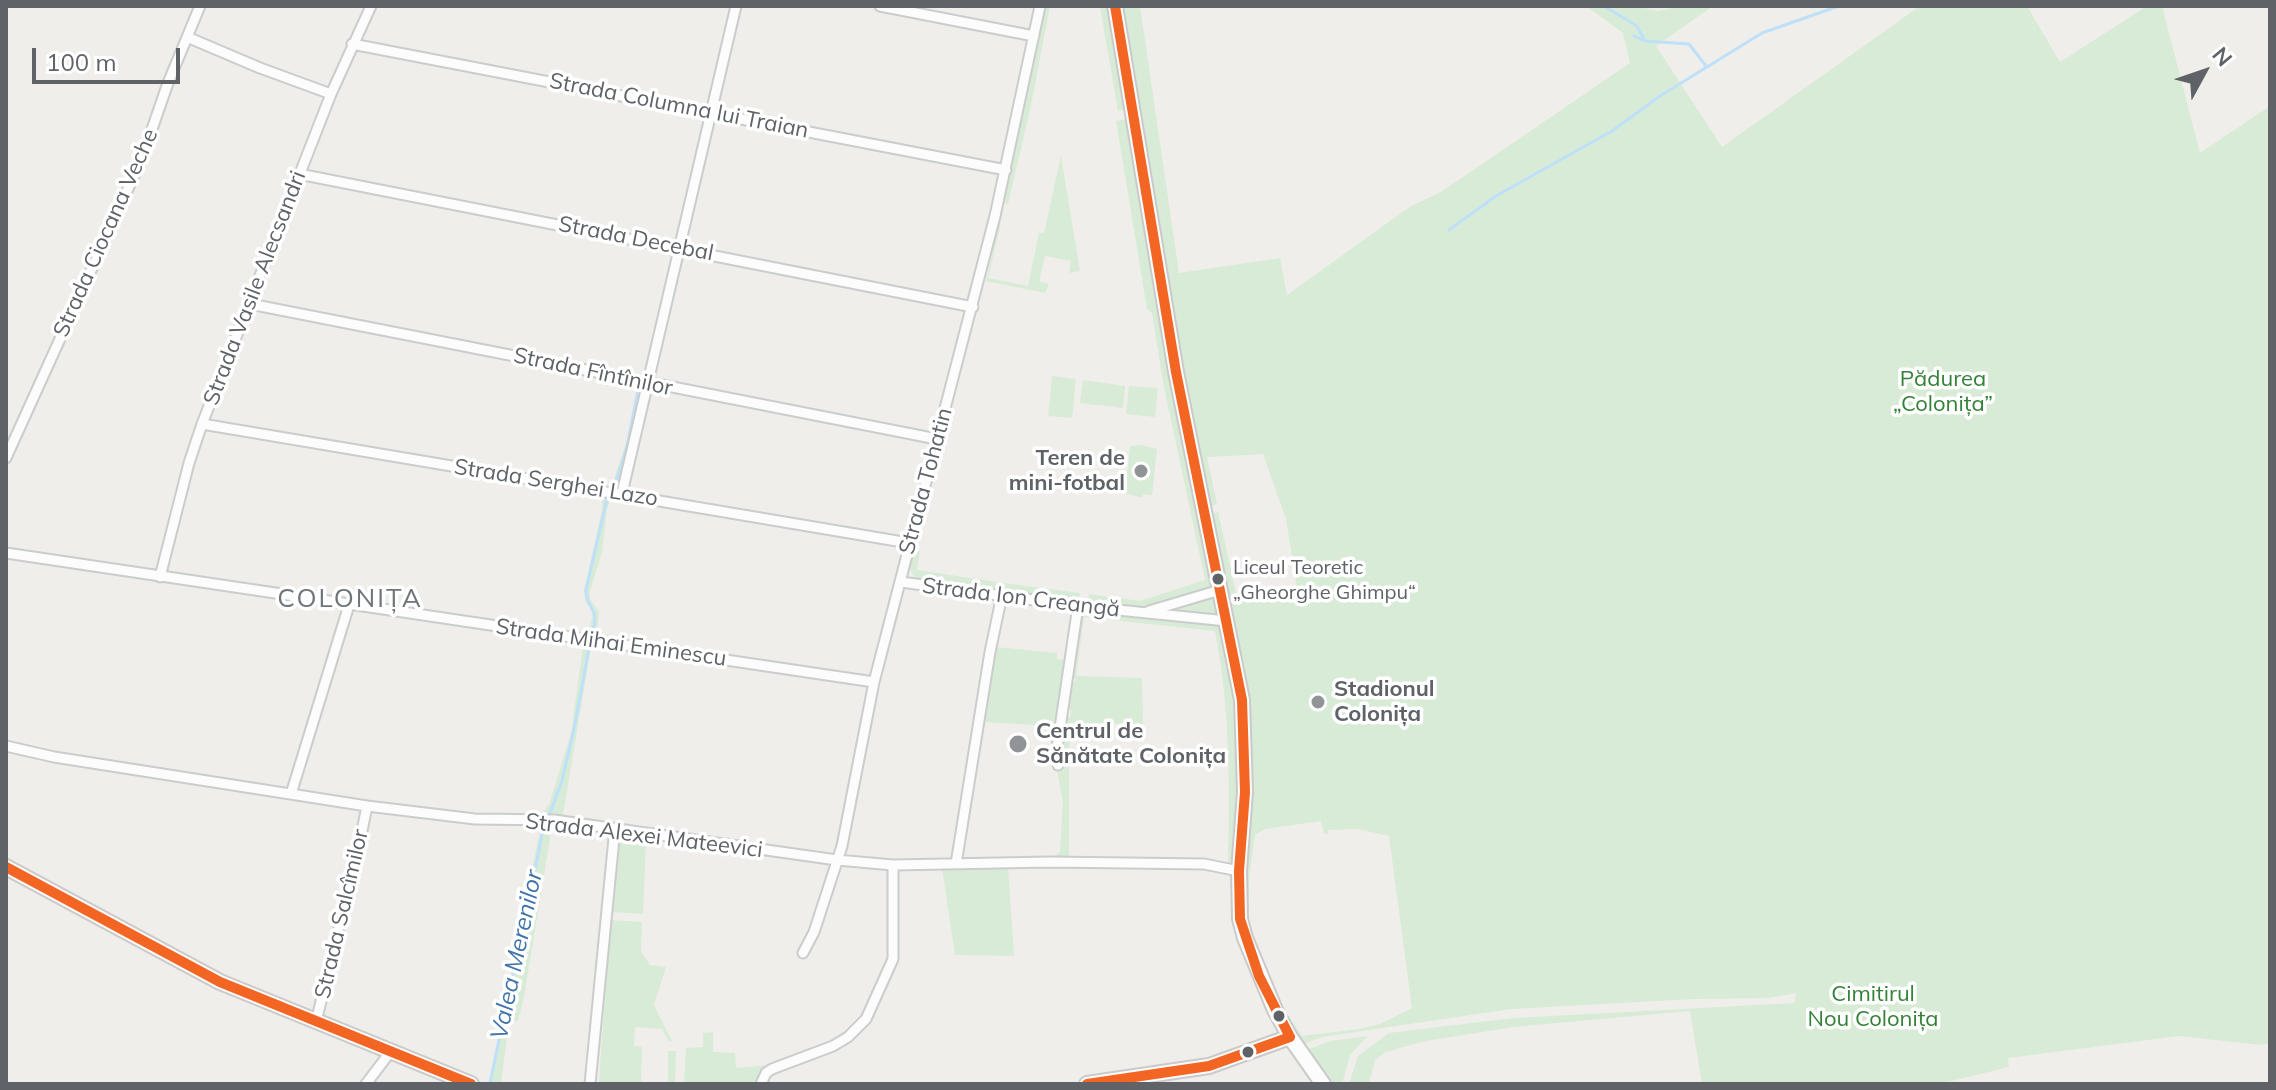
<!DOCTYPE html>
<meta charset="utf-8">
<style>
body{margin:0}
#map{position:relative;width:2276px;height:1090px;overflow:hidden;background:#efeeea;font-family:Mulish,sans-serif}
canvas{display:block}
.frame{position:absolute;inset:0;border:8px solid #5f6368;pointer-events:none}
.north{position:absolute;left:2164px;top:32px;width:80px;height:80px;-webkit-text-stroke:6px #fff;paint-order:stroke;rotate:50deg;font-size:22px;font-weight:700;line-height:32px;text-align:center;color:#5f6368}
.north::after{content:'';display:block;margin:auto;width:28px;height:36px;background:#5f6368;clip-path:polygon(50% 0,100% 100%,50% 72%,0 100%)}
.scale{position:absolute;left:32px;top:48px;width:148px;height:36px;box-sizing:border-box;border:4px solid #5f6368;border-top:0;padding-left:10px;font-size:24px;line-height:28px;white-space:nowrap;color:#5f6368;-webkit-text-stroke:6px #fff;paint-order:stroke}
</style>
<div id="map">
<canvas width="2276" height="1090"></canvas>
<div class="frame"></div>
<div class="north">N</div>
<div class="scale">100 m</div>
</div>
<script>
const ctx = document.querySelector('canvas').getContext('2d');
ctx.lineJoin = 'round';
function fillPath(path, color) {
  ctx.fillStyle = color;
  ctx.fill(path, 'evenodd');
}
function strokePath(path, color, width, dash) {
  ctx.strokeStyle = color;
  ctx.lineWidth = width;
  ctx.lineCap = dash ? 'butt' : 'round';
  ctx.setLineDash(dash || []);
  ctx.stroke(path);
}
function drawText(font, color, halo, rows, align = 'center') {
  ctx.font = font + ' Mulish,sans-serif';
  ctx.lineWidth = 7;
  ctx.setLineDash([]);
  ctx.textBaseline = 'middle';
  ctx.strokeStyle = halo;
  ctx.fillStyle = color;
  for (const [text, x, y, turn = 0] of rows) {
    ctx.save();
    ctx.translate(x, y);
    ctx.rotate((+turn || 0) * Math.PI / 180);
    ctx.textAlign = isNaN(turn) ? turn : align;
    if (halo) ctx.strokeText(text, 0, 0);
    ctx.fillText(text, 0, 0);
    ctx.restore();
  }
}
const green = new Path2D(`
 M1046 6H1050L1030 110 1008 204 1003 203Z
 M1100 6H1109L1126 109 1118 111Z
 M1120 6H1140L1179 273 1280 258 1287 295 1411 206 1441 192 1630 63 1623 33 1586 6H1635L1658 11 1684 6H1709L1710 8 1656 46 1722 147 1920 6H2027L2060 62 2147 6H2162L2200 153 2270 106V1043L2260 1045 2179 1036 2008 1058 2009 1067 1939 1084H1702L1690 1011 1513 1027 1421 1042 1386 1052 1375 1060 1369 1084H1349L1358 1056 1389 1033 1514 1018 1795 1003 1796 993 1769 998 1692 999 1511 1009 1322 1037 1304 1044 1290 1018 1302 1036 1359 1029 1380 1024 1412 1008 1389 836 1358 829 1328 830V834H1324L1321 821 1265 829 1255 835 1249 878V913L1244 910C1243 859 1252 808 1252 757 1253 676 1227 594 1209 515L1218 512 1237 597 1297 588 1286 519 1263 454 1207 457 1217 504 1208 507Z
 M1128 119 1169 372 1213 580 1208 589 1139 608 1088 602 1089 594 1140 601 1205 580 1163 382 1152 313 1147 309 1116 121Z
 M1061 156 1080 271 1069 273 1071 261 1045 256 1039 281 1049 284 1045 293 986 281 999 223H1001L988 278 1028 286 1039 233H1044Z
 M1052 376 1076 379 1072 418 1048 416Z
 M1083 380 1125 386 1123 408 1080 403Z
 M1129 386 1158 388 1155 417 1126 414Z
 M638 387 643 388 623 479 617 486 612 485 626 443Z
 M1140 445 1157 449 1152 495 1143 494 1142 498 1125 493 1130 446Z
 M602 498H611L607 509 602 552 590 591V599L599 612 597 634 589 633 593 612 585 601 584 590 602 510Z
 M912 550 920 551 917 570 997 582 994 590 918 580C907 571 910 563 912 550Z
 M1003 583 1080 593 1079 602 1009 593 1004 590Z
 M1212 597 1215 598 1218 612 1216 614 1176 610V608Z
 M1088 612 1216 625 1224 628 1235 690 1240 775 1234 865 1228 864C1230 786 1230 707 1215 631L1084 617 1076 676 1142 678 1143 724 1070 723 1069 764 1059 756 1066 718H1070L1071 711 1066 707 1070 682H1075L1076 679 1071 677 1079 621Z
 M583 646 591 647 563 815 543 813 549 805 571 733Z
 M996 647 1057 653V659L1066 660 1057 722 1053 726 984 722Z
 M1056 765 1069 767V857L1055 856 1060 852 1063 803Z
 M541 825 552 826 524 997 518 1021 509 1020 501 1084H489Z
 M622 836 646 839 643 914 612 912 617 840Z
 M1008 867 1014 956 955 955 942 868Z
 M610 920 642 922 641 951 650 965 666 967 654 1005 672 1041H669L662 1029 635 1027 634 1046 642 1047 641 1084 599 1082Z
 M713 1032V1052L735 1053 736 1068 768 1065 756 1084H684L686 1048 703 1047V1033Z
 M1368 1036 1350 1055 1342 1084H1332L1307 1050 1330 1041Z
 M668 1051H676L675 1084H668Z`);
const stream = new Path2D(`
 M1604 6 1637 26 1645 41 1689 44 1706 66
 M1634 36 1645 41
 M1449 230 1496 196 1612 131 1660 96 1762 33 1839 6
 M615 485 627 447 638 390
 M592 633C601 609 586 609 586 590L607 499
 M550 813 562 781 574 729 589 648
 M490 1083 544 826`);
const street = new Path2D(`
 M880 6 1034 36
 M187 37 260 68 331 94
 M352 44 1006 170
 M299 174 973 307
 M250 304 937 439
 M202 424 909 543
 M6 458 142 158 168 83 200 6
 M622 493 736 6
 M6 553 874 682
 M160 577 189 463 202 424 331 94 371 6
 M901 582 1078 606 1227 621
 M1149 611 1220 590
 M6 746 54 757 367 806 475 819 554 820 837 860 893 865 1050 862 1204 864 1239 871
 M1058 765 1056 755 1078 606
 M291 794 349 605
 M956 864 990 652 1002 595
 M803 953 814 932 842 846 874 682 995 216 1040 6
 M316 1022 360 841 367 806
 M366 1084 391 1051
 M590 1084 615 828
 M761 1084 766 1073 772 1069 833 1046 848 1037 866 1019 893 959V865`);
const secondary = new Path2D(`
 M1115 6 1176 372 1242 700 1245 792 1239 871 1240 919 1245 938 1275 1010 1290 1037 1323 1084
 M6 867 220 982 471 1084
 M1087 1084 1209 1066 1290 1037`);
const bus1 = new Path2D(`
 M1115 6 1176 372 1242 700 1245 792 1239 871 1240 919 1259 976 1290 1037
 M6 867 220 982 471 1084
 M1087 1084 1209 1066 1290 1037`);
const markers = [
 [1141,471,8,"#919496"],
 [1218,579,7,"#5f6368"],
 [1318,702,8,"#919496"],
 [1018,744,10,"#919496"],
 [1279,1016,7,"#5f6368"],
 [1248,1052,7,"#5f6368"]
];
const busNames = [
 ["Liceul Teoretic",1233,568],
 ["„Gheorghe Ghimpu“",1233,593]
];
const streetNames = [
 ["Strada Columna lui Traian",679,106,11],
 ["Strada Ciocana Veche",106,233,-66],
 ["Strada Decebal",636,239,11],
 ["Strada Vasile Alecsandri",255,288,-69],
 ["Strada Fîntînilor",593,372,12],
 ["Strada Tohatin",926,481,-75],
 ["Strada Serghei Lazo",556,483,9],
 ["Strada Ion Creangă",1021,598,7],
 ["Strada Mihai Eminescu",611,643,8],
 ["Strada Alexei Mateevici",644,836,7],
 ["Strada Salcîmilor",342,914,-77]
];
const parkNames = [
 ["Pădurea",1943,379],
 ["„Colonița”",1943,404],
 ["Cimitirul",1873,994],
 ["Nou Colonița",1873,1019]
];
const poiNames = [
 ["Teren de",1125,458,"right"],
 ["mini-fotbal",1125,483,"right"],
 ["Stadionul",1334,689],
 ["Colonița",1334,714],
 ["Centrul de",1036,731],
 ["Sănătate Colonița",1036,756]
];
const waterNames = [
 ["Valea Merenilor",517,955,-78]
];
const quarterNames = [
 ["COLONIȚA",350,599]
];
fillPath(green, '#d8ebd6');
strokePath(stream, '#bfe0f9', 3);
strokePath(street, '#cbcccc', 13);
strokePath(secondary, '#cacacb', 18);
strokePath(street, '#fdfcfc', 9);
strokePath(secondary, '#fdfcfc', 14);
strokePath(bus1, '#f26522', 10);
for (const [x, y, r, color] of markers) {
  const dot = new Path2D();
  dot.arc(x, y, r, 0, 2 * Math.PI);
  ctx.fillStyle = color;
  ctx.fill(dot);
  strokePath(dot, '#fff', 3);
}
drawText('20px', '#5f6368', '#fff', busNames, 'left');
drawText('22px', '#5f6368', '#fff', streetNames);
drawText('22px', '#348238', '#fff', parkNames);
drawText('bold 22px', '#5f6368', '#fff', poiNames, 'left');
drawText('italic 24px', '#4174aa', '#fff', waterNames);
ctx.letterSpacing = '2px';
drawText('26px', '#70757a', '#fff', quarterNames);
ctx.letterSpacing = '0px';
</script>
